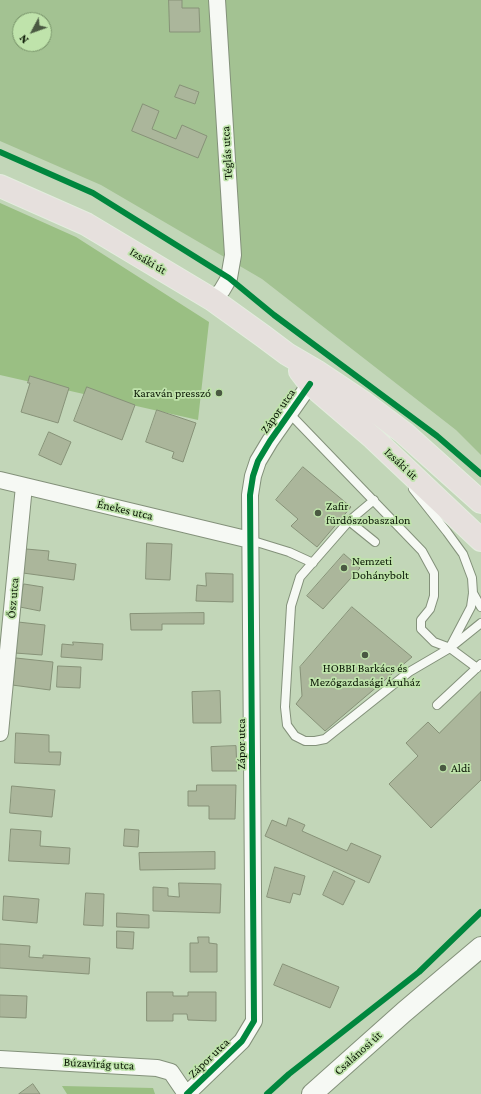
<!DOCTYPE html>
<meta charset="utf-8">
<style>
body{margin:0}
#map{position:relative;width:481px;height:1094px;overflow:hidden;background:#c2d6b8;font-family:"Crimson Pro",serif}
canvas{display:block}
.north{position:absolute;left:12px;top:12px;width:40px;height:40px;box-sizing:border-box;background:#bfe3ab;border:1px solid #769168;border-radius:50%;rotate:229deg;font-size:11px;font-weight:700;line-height:16px;text-align:center;color:#091603}
.north::after{content:'';display:block;margin:auto;width:14px;height:18px;background:#4a5942;clip-path:polygon(50% 0,100% 100%,50% 72%,0 100%)}
</style>
<div id="map">
<canvas width="481" height="1094"></canvas>
<div class="north">N</div>
</div>
<script>
const ctx = document.querySelector('canvas').getContext('2d');
ctx.lineJoin = 'round';
function fillPath(path, color) {
  ctx.fillStyle = color;
  ctx.fill(path, 'evenodd');
}
function strokePath(path, color, width, dash) {
  ctx.strokeStyle = color;
  ctx.lineWidth = width;
  ctx.lineCap = dash ? 'butt' : 'round';
  ctx.setLineDash(dash || []);
  ctx.stroke(path);
}
function drawText(font, color, halo, rows, align = 'center') {
  ctx.font = font + ' "Crimson Pro",serif';
  ctx.lineWidth = 3.5;
  ctx.setLineDash([]);
  ctx.textBaseline = 'middle';
  ctx.strokeStyle = halo;
  ctx.fillStyle = color;
  for (const [text, x, y, turn = 0] of rows) {
    ctx.save();
    ctx.translate(x, y);
    ctx.rotate((+turn || 0) * Math.PI / 180);
    ctx.textAlign = isNaN(turn) ? turn : align;
    if (halo) ctx.strokeText(text, 0, 0);
    ctx.fillText(text, 0, 0);
    ctx.restore();
  }
}
const green = new Path2D(`
 M0 0H481V455L456 430 262 279 101 185 0 141ZM20 20H44V44H20Z`);
const forest = new Path2D(`
 M0 203 76 237 209 322 198 420 0 375Z
 M62 1086 153 1088 155 1094H67Z`);
const building = new Path2D(`
 M169 0H182V8H199L200 32H170Z
 M180 85 199 92 195 104 175 97Z
 M143 104 159 111 152 129 176 139 182 125 207 136 198 158 132 131Z
 M30 376 69 388 58 423 21 412 30 383H28Z
 M87 387 135 405 122 440 74 421Z
 M157 410 196 423 183 462 172 458 174 452 146 442Z
 M49 432 71 442 61 465 39 455Z
 M303 467 351 507 317 547 291 526 298 519 276 500Z
 M147 543 172 544 170 580 146 579Z
 M26 549 49 551 48 560 76 564 74 580 23 573Z
 M344 554 360 568 323 609 307 596Z
 M206 573 233 574V602L196 601 197 585 206 586Z
 M24 584 43 587 40 611 20 607Z
 M352 607 412 657 325 731 296 704 302 696 300 667Z
 M204 613V624H162V630H131L130 614Z
 M18 622 45 625 42 655 15 653Z
 M73 642 103 644 102 660 61 657 62 644 73 645Z
 M16 658 53 662 50 690 12 685Z
 M58 666 81 667 80 688 57 687Z
 M220 691 221 723H193L192 692Z
 M481 692V780L431 828 389 784 418 756 406 743 428 722 439 733Z
 M16 733 49 735V752H61L60 765 15 763Z
 M236 746 237 771H212L211 747Z
 M197 785H236L235 819H209V806H188V791H196Z
 M12 786 55 790 52 817 10 813Z
 M289 818 305 825 302 831 347 851 351 843 381 856 369 883 265 836 272 820 286 826Z
 M11 829 41 831 40 846 70 848 69 864 9 861Z
 M125 829 139 830 138 847 124 846Z
 M215 852V869L140 870 139 853Z
 M275 867 305 876 300 895 293 893 290 903 267 897Z
 M334 871 355 881 343 905 323 895Z
 M179 883 221 884 220 913 153 911V887L168 888V896L179 897Z
 M86 893 104 894 103 926 84 925Z
 M4 896 39 899 37 923 3 920Z
 M117 913 149 915V928L117 927Z
 M117 931 134 932 133 949 117 948Z
 M198 937H209V943L217 944V972H190V943H198Z
 M0 944 30 946 29 957 43 958V955L90 958 89 974 0 968Z
 M283 964 339 987 330 1008 274 985Z
 M147 992H173V996H188V992H216V1021L188 1020 187 1014H173V1021H147Z
 M0 995 27 996 26 1018 0 1017Z
 M33 1084 40 1094H19Z`);
const service = new Path2D(`
 M289 413 422 551 434 573V596L430 609 421 620V629L434 642 450 648 477 668
 M413 489 447 532 463 554 472 578 473 593 471 607 451 645
 M374 500 349 521 300 577 291 606 285 707 287 725 295 736 305 741H315L325 739 409 672 450 648 481 623
 M349 521 375 542
 M250 540 289 552 313 563
 M473 593 481 607
 M437 705 481 664`);
const minor = new Path2D(`
 M213 300 222 290 229 278 233 255 217 0
 M0 480 250 540
 M0 733 24 486
 M0 1059 157 1068 171 1072 186 1094
 M187 1094 242 1041 254 1021 250 495 253 476 258 461 270 441 310 384`);
const tertiary = new Path2D(`
 M312 1094 404 1012 481 947`);
const primary = new Path2D(`
 M0 186 86 224 213 300 263 336 287 354 316 371 364 403 404 433 481 502
 M300 371 310 384 373 438 481 540`);
const cycleway = new Path2D(`
 M0 152 93 193 229 278 274 315 437 436 481 474
 M187 1094 242 1041 254 1021 250 495 253 476 258 461 270 441 310 384
 M267 1094 289 1074 419 972 481 912`);
const markers = [
 [219,393,4,"#4a5942"],
 [318,513,4,"#4a5942"],
 [344,568,4,"#4a5942"],
 [365,655,4,"#4a5942"],
 [443,768,4,"#4a5942"]
];
const streetNames = [
 ["Téglás utca",227,153,-93],
 ["Izsáki út",148,261,31],
 ["Zápor utca",278,411,-55],
 ["Izsáki út",401,464,43],
 ["Énekes utca",125,510,13],
 ["Ősz utca",13,598,-85],
 ["Zápor utca",241,744,-90],
 ["Csalánosi út",358,1053,-42],
 ["Zápor utca",209,1058,-44],
 ["Búzavirág utca",99,1064,3]
];
const poiNames = [
 ["Karaván presszó",211,393,"right"],
 ["Zafir",326,506],
 ["fürdőszobaszalon",326,520],
 ["Nemzeti",352,561],
 ["Dohánybolt",352,575],
 ["HOBBI Barkács és",365,668,"center"],
 ["Mezőgazdasági Áruház",365,682,"center"],
 ["Aldi",451,768]
];
fillPath(green, '#a3c292');
fillPath(forest, '#9abf83');
fillPath(building, '#abb69b');
strokePath(building, '#879278', 1);
strokePath(service, '#83917a', 10);
strokePath(minor, '#83917a', 18);
strokePath(tertiary, '#83917a', 22);
strokePath(primary, '#e4eddf', 24);
strokePath(service, '#f6f9f4', 8);
strokePath(minor, '#f6f9f4', 16);
strokePath(tertiary, '#f6f9f4', 20);
strokePath(primary, '#e6e0dd', 22);
strokePath(cycleway, '#00873e', 6);
for (const [x, y, r, color] of markers) {
  const dot = new Path2D();
  dot.arc(x, y, r, 0, 2 * Math.PI);
  ctx.fillStyle = color;
  ctx.fill(dot);
  strokePath(dot, '#bfe3ab', 1.5);
}
drawText('12px', '#091603', '#bfe3ab', streetNames);
drawText('12px', '#091603', '#bfe3ab', poiNames, 'left');
</script>
